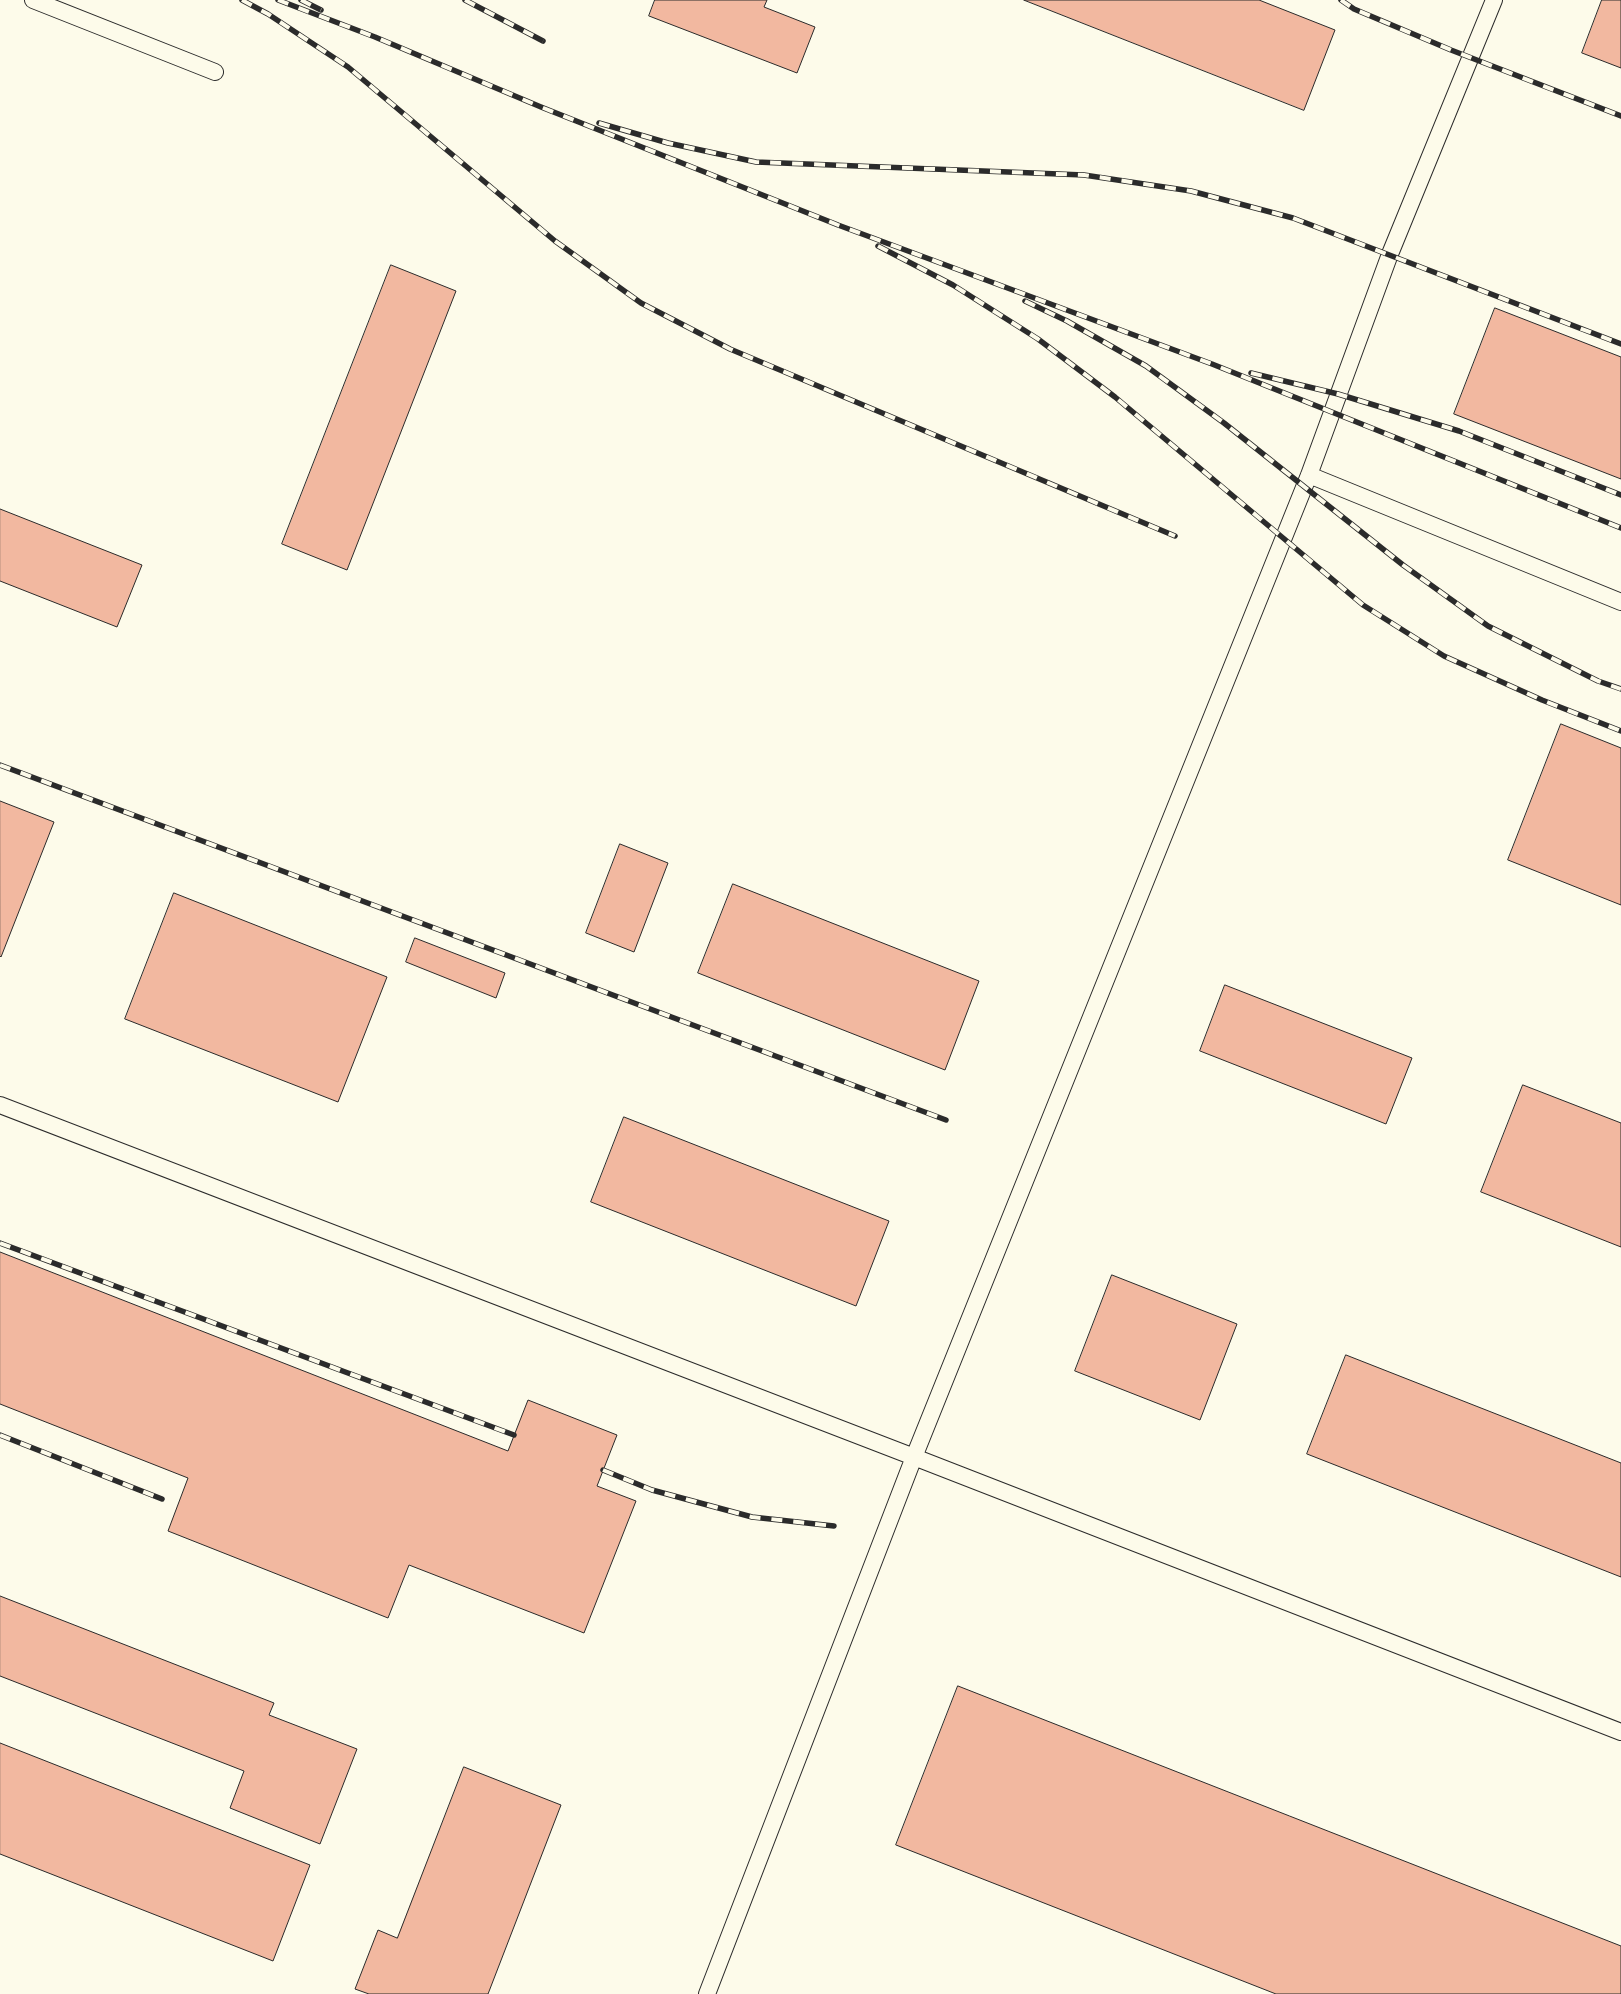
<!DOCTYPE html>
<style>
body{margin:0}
canvas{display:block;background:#fdfbea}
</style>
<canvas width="1621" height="1994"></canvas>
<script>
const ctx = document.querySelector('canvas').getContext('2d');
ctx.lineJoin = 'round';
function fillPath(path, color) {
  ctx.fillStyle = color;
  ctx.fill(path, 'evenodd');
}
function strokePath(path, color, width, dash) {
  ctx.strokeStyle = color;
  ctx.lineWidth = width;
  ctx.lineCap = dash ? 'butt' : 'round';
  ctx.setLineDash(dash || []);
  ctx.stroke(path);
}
const building = new Path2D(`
 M655 0H767L764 7 815 27 797 73 649 16Z
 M1024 0H1259L1335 30 1304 110Z
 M1602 0H1621V68L1582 53Z
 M391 265 456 291 347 570 282 544Z
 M1495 308 1621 357V479L1454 414Z
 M0 509 142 565 117 627 0 581Z
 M1561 724 1621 748V905L1508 860Z
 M0 801 54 822 1 957 0 956Z
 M620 844 668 863 634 952 586 933Z
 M733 884 979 981 945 1070 698 973Z
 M174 893 387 977 338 1102 125 1019Z
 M415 938 505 973 496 998 406 962Z
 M1225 985 1412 1058 1386 1124 1200 1051Z
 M1523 1085 1621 1123V1247L1481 1192Z
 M624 1117 889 1221 856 1306 591 1202Z
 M0 1252 508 1451 528 1400 617 1435 597 1486 636 1501 584 1633 409 1565 388 1618 168 1531 188 1478 0 1404Z
 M1112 1275 1237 1324 1200 1420 1075 1371Z
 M1346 1355 1621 1463V1577L1307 1454Z
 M0 1596 274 1703 269 1715 357 1749 320 1844 230 1808 244 1771 0 1676Z
 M958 1686 1621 1946V1994H1276L896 1845Z
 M0 1743 310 1865 273 1961 0 1854Z
 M464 1767 561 1805 488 1994H369L355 1989 378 1930 397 1938Z`);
const service = new Path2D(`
 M33 0 215 72
 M1309 475 1621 602
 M0 1105 914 1457 1621 1732
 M707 1994 914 1457 1309 475 1390 254 1494 0`);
const rail = new Path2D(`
 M242 0 268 14 348 67 555 241 641 303 730 349 1175 536
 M278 0 375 37 541 107 838 225 1212 364 1621 528
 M301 0 321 10
 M465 0 543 41
 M1341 0 1354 9 1451 50 1621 116
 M599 123 668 143 756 162 1084 175 1191 191 1293 218 1621 344
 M878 246 953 285 1038 339 1115 397 1363 605 1444 656 1542 700 1621 731
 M1025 301 1067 321 1146 366 1224 423 1403 565 1488 626 1598 681 1621 689
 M1251 373 1338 394 1459 431 1621 495
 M0 765 946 1120
 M0 1243 514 1435
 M0 1435 162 1499
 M603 1470 652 1490 752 1517 834 1526`);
fillPath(building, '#f2b8a0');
strokePath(building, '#2b2b2b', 1);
strokePath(service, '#2b2b2b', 18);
strokePath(service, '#fdfbea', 16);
strokePath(rail, '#2b2b2b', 5.5);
strokePath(rail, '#fdfbea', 4, [11]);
</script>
